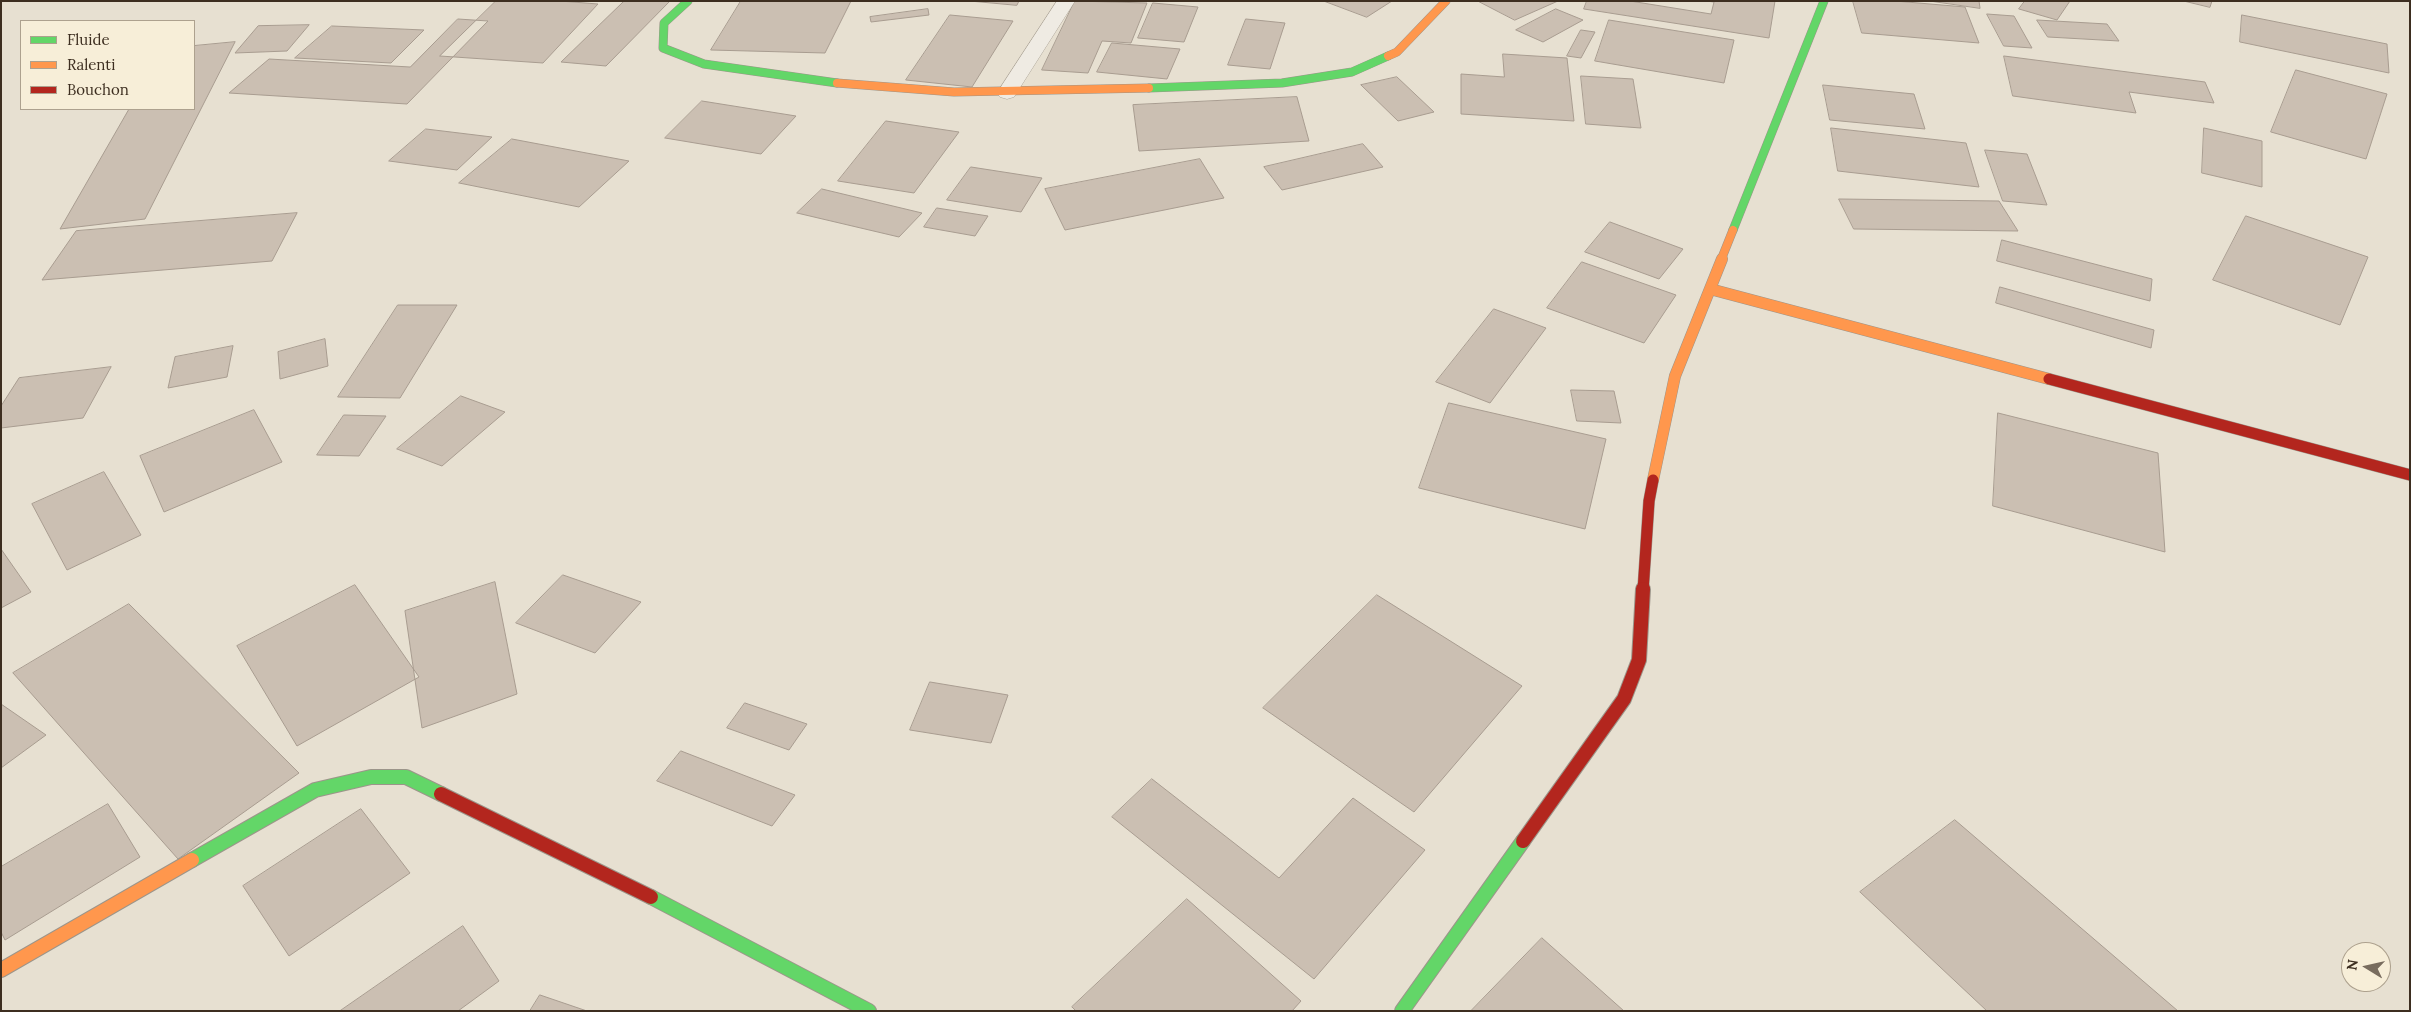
<!DOCTYPE html>
<style>
body{margin:0}
#map{position:relative;width:2411px;height:1012px;overflow:hidden;background:#e7e0d1;font-family:Lora,serif}
canvas{display:block}
.frame{position:absolute;inset:0;border:2px solid #3d2e20;pointer-events:none}
.legend{position:absolute;left:20px;top:20px;width:175px;height:90px;box-sizing:border-box;background:#f7eed8;border:1px solid #ada18e;margin:0;padding:6px 9px;list-style:none;font-size:15px;color:#3d2e20}
.legend li{display:flex;align-items:center;gap:10px;height:25px}
.legend b{width:25px;border:1px solid #ada18e}
.north{position:absolute;left:2341px;top:942px;width:50px;height:50px;box-sizing:border-box;background:#f7eed8;border:1px solid #ada18e;border-radius:50%;rotate:279deg;font-size:14px;font-weight:700;line-height:20px;text-align:center;color:#3d2e20}
.north::after{content:'';display:block;margin:auto;width:18px;height:22px;background:#786c5e;clip-path:polygon(50% 0,100% 100%,50% 72%,0 100%)}
</style>
<div id="map">
<canvas width="2411" height="1012"></canvas>
<div class="frame"></div>
<ul class="legend">
<li><b style="height:6px;background:#63d668"></b>Fluide</li>
<li><b style="height:6px;background:#ff974d"></b>Ralenti</li>
<li><b style="height:6px;background:#b3261e"></b>Bouchon</li>
</ul>
<div class="north">N</div>
</div>
<script>
const ctx = document.querySelector('canvas').getContext('2d');
ctx.lineJoin = 'round';
function fillPath(path, color) {
  ctx.fillStyle = color;
  ctx.fill(path, 'evenodd');
}
function strokePath(path, color, width, dash) {
  ctx.strokeStyle = color;
  ctx.lineWidth = width;
  ctx.lineCap = dash ? 'butt' : 'round';
  ctx.setLineDash(dash || []);
  ctx.stroke(path);
}
const building = new Path2D(`
 M496 1H560L598 4 543 63 440 56Z
 M620 1H670L606 66 561 62 623 2Z
 M741 1H851L825 53 711 50Z
 M970 1H1019L1017 5Z
 M1075 1 1147 3 1131 43 1102 41 1088 73 1042 70Z
 M1324 1H1392L1367 17Z
 M1478 1H1558L1515 20Z
 M1587 1H1630L1711 14 1714 2 1706 1H1775L1769 38 1584 9Z
 M1853 1H1895L1965 7 1979 43 1862 33Z
 M1930 1H1979L1980 8Z
 M2025 1H2070L2057 20 2019 9Z
 M2184 1H2212L2210 7Z
 M1153 3 1198 7 1184 42 1138 38Z
 M928 9 929 15 871 22 870 17Z
 M1556 9 1583 20 1543 42 1516 30Z
 M1987 14 2014 16 2032 48 2004 46Z
 M950 15 1013 21 972 87 906 80Z
 M2242 15 2387 44 2389 73 2240 42Z
 M458 19 488 21 407 104 229 93 269 59 410 67Z
 M1246 19 1285 23 1270 69 1228 65Z
 M1609 20 1734 40 1724 83 1595 61Z
 M2037 20 2107 24 2119 41 2048 37Z
 M309 25 287 51 235 53 258 26Z
 M332 26 424 30 391 63 295 58Z
 M1581 30 1595 32 1581 58 1567 56Z
 M235 42 145 219 60 229 129 109H194V46Z
 M1112 43 1180 49 1167 79 1097 72Z
 M1503 54 1567 58 1574 121 1461 114V74L1504 77Z
 M2004 56 2205 82 2214 103 2129 92 2136 113 2013 96Z
 M2296 70 2387 94 2366 159 2271 132Z
 M1581 76 1633 79 1641 128 1586 124Z
 M1397 77 1434 112 1398 121 1361 85Z
 M1823 85 1914 94 1925 129 1830 120Z
 M1297 97 1309 141 1139 151 1133 105Z
 M702 101 796 116 761 154 665 138Z
 M886 121 959 132 914 193 838 181Z
 M1831 128 1966 143 1979 187 1838 171Z
 M2204 128 2262 141V187L2202 173Z
 M426 129 492 137 457 170 389 161Z
 M512 139 629 161 579 207 459 183Z
 M1363 144 1383 167 1282 190 1264 167Z
 M1985 150 2027 154 2047 205 2003 201Z
 M1200 159 1224 198 1065 230 1045 189Z
 M971 167 1042 178 1021 212 947 200Z
 M822 189 922 213 899 237 797 213Z
 M1839 199 1999 201 2018 231 1854 229Z
 M937 208 988 216 975 236 924 227Z
 M297 213 272 261 42 280 76 231Z
 M2246 216 2368 257 2340 325 2213 280Z
 M1610 222 1683 249 1659 279 1585 252Z
 M2002 240 2152 279 2150 301 1997 261Z
 M1582 262 1676 295 1644 343 1547 308Z
 M2000 287 2154 330 2151 348 1996 303Z
 M398 305H457L400 398 338 397Z
 M1494 309 1546 328 1490 403 1436 382Z
 M325 339 328 366 280 379 278 352Z
 M233 346 227 377 168 388 175 357Z
 M111 367 83 418 1 428V406L19 378Z
 M1571 390 1614 391 1621 423 1577 421Z
 M461 396 505 412 442 466 397 449Z
 M1449 403 1606 439 1585 529 1419 488Z
 M254 410 282 462 164 512 140 456Z
 M1998 413 2158 453 2165 552 1993 506Z
 M344 415 386 416 359 456 317 455Z
 M104 472 141 535 67 570 32 504Z
 M1 549 31 592 1 608Z
 M563 575 641 602 595 653 516 623Z
 M495 582 517 694 422 728 405 611Z
 M355 585 419 677 297 746 237 646Z
 M1377 595 1522 686 1414 812 1263 708Z
 M129 604 299 773 178 859 13 673Z
 M930 682 1008 695 991 743 910 730Z
 M745 703 807 724 789 750 727 728Z
 M1 704 46 735 1 768Z
 M681 751 795 795 772 826 657 781Z
 M1152 779 1279 878 1353 798 1425 850 1314 979 1112 817Z
 M108 804 140 857 5 940 1 932V867Z
 M361 809 410 873 289 956 243 886Z
 M1955 820 2178 1011H1987L1860 892Z
 M1187 899 1301 1001 1292 1011H1076L1072 1007Z
 M463 926 499 981 458 1011H340Z
 M1542 938 1624 1011H1471Z
 M540 995 587 1011H530Z`);
const street = new Path2D(`
 M1057 1H1075L1014 97 1007 99 1000 97 997 93Z`);
const fastFar1 = new Path2D(`
 M688 1 664 23 663 48 704 64 837 83
 M1149 88 1282 83 1352 72 1388 56
 M1733 230 1824 1`);
const fast = new Path2D(`
 M192 860 315 790 371 777H406L441 794
 M651 897 869 1011
 M1402 1011 1523 841`);
const slowFar2 = new Path2D(`
 M1388 56 1397 52 1446 1
 M837 83 954 92 1149 88
 M1721 260 1733 230`);
const slowFar1 = new Path2D(`
 M1710 289 2049 379
 M1653 480 1675 376 1722 259`);
const slow = new Path2D(`
 M1 970 192 860`);
const jamFar1 = new Path2D(`
 M2049 379 2410 475
 M1643 591 1649 501 1653 480`);
const jam = new Path2D(`
 M441 794 651 897
 M1523 841 1624 699 1639 660 1643 589`);
fillPath(building, '#cbbfb2');
strokePath(building, '#a89c90', 1);
strokePath(street, '#ada599', 1);
strokePath(fastFar1, '#9c958a', 9);
strokePath(fast, '#9c958a', 16);
strokePath(slowFar2, '#9c958a', 9);
strokePath(slowFar1, '#9c958a', 12);
strokePath(slow, '#9c958a', 16);
strokePath(jamFar1, '#9c958a', 12);
strokePath(jam, '#9c958a', 16);
fillPath(street, '#efebe3');
strokePath(fastFar1, '#63d668', 8);
strokePath(fast, '#63d668', 14);
strokePath(slowFar2, '#ff974d', 8);
strokePath(slowFar1, '#ff974d', 11);
strokePath(slow, '#ff974d', 14);
strokePath(jamFar1, '#b3261e', 11);
strokePath(jam, '#b3261e', 14);
</script>
